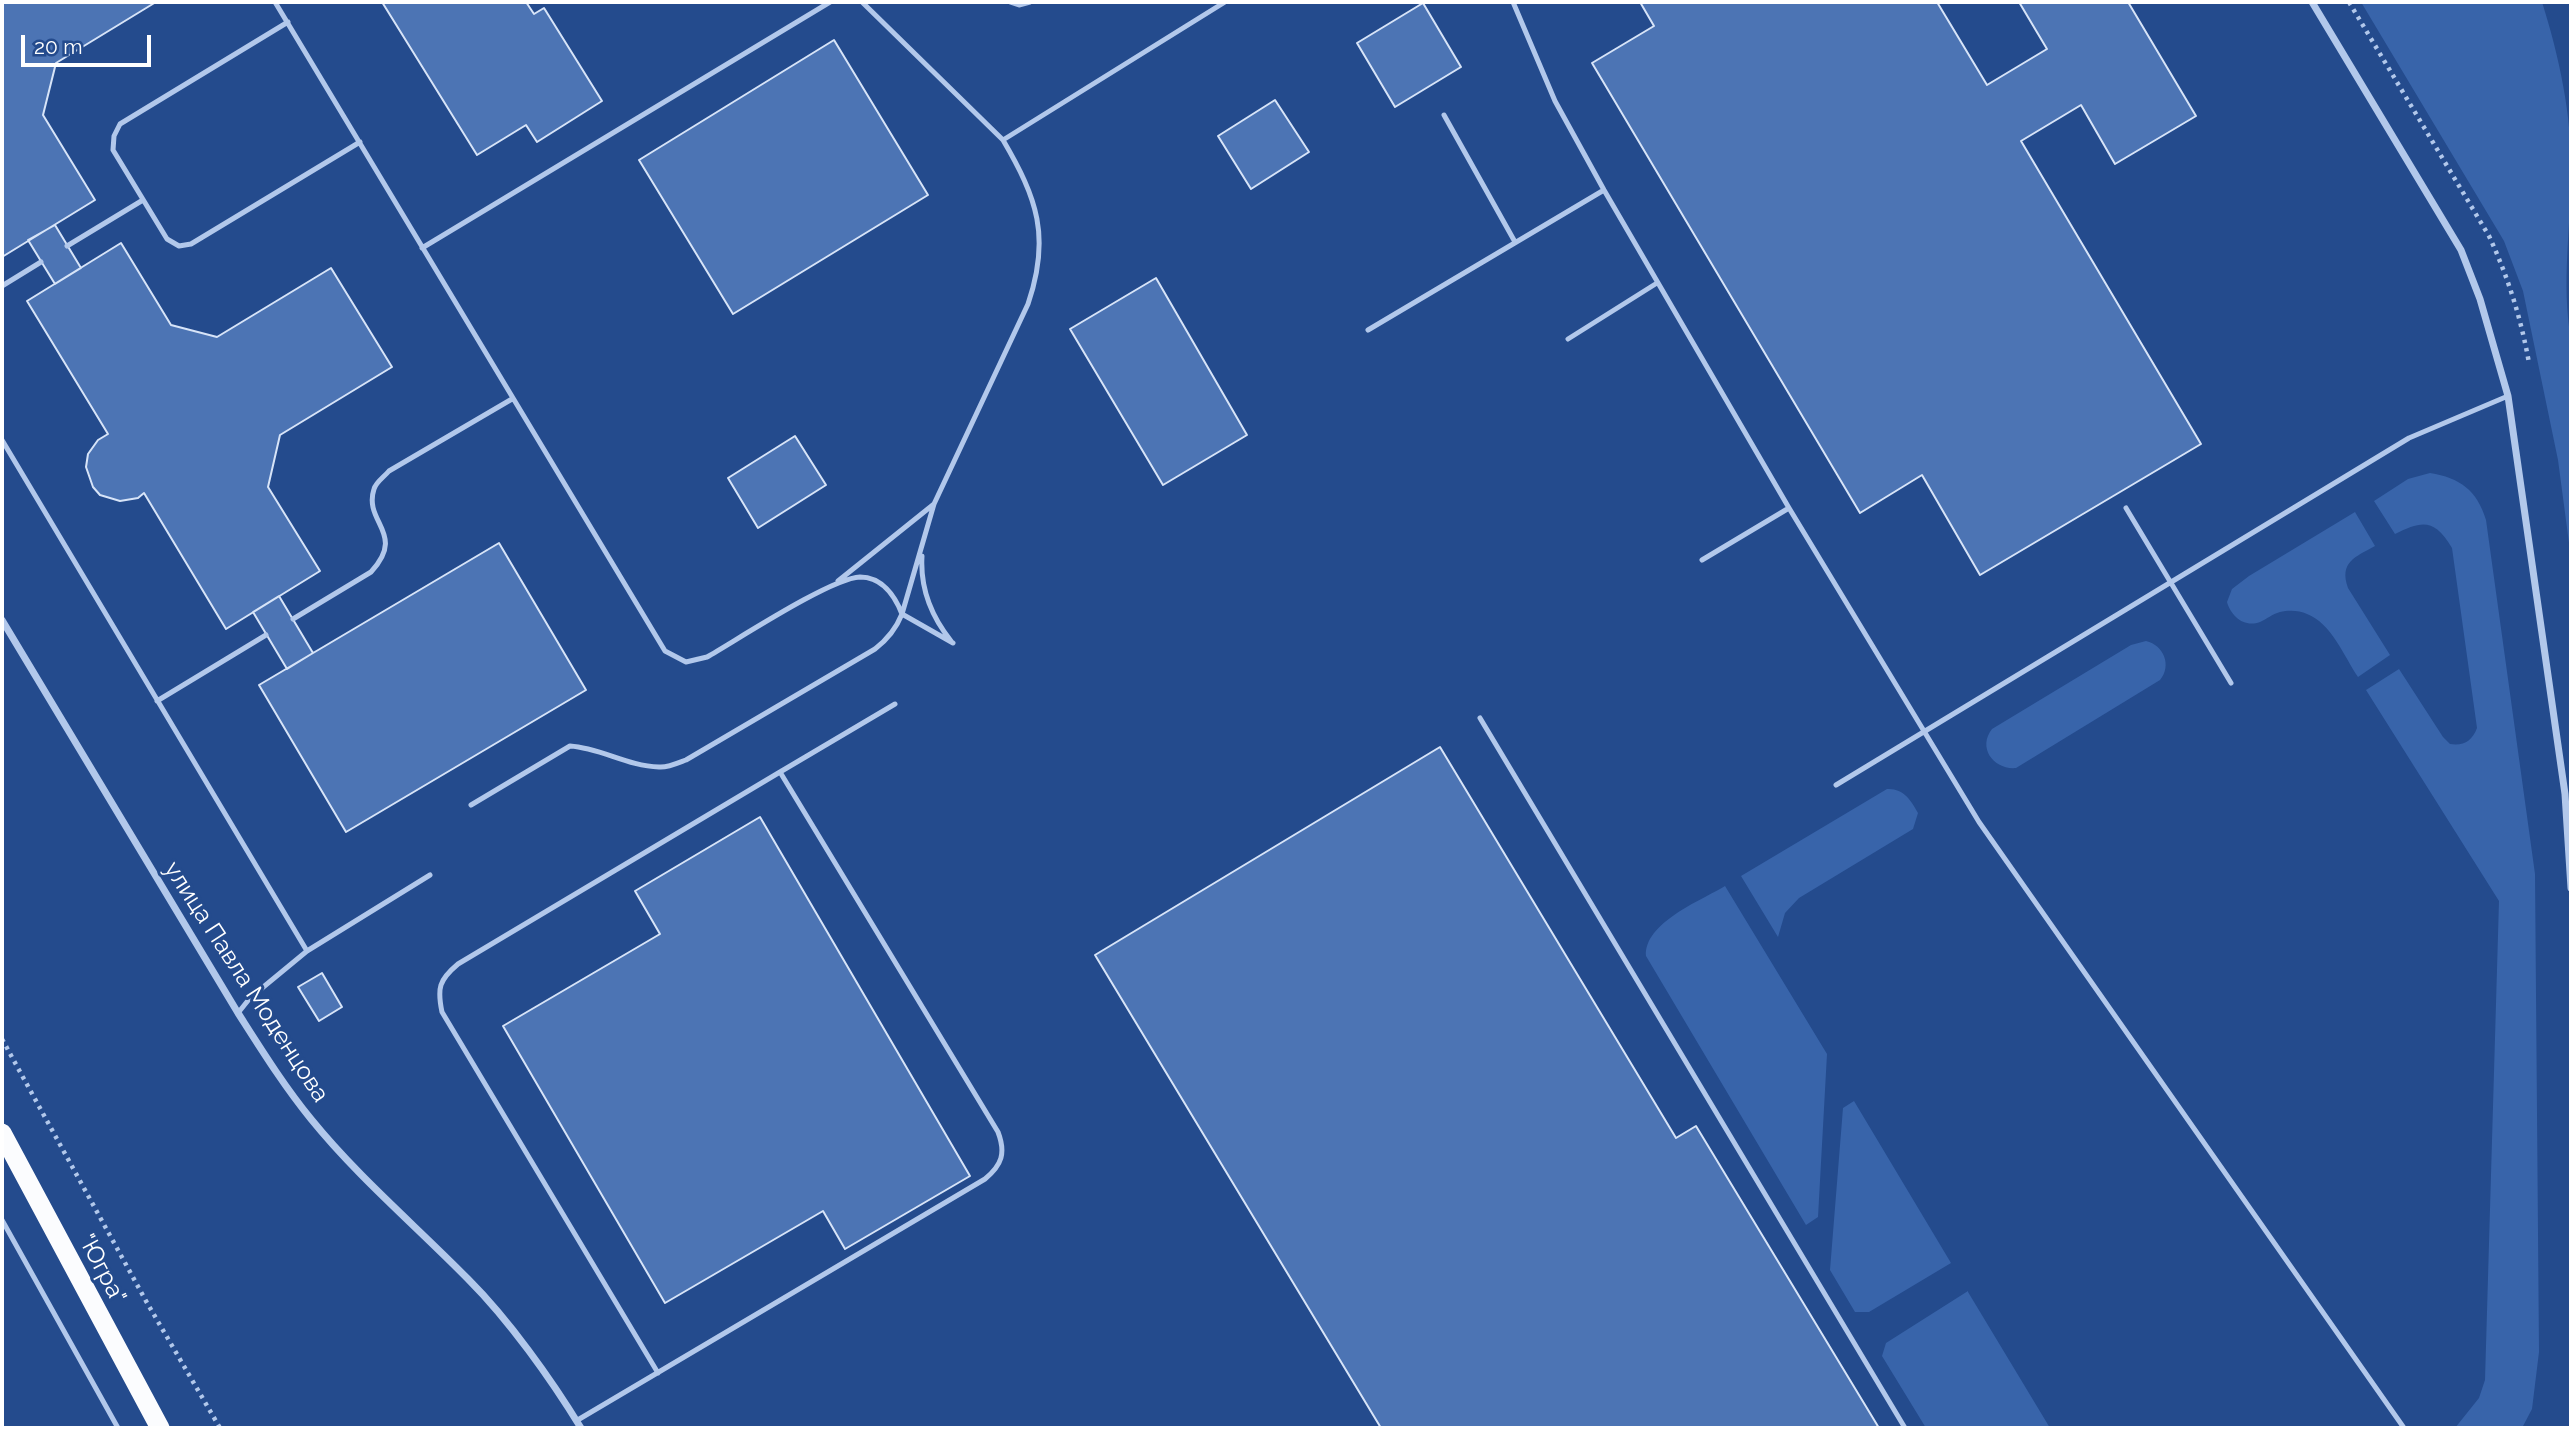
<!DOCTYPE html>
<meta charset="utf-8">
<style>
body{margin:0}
#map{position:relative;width:2573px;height:1430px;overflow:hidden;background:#244b8d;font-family:Raleway,sans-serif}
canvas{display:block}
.frame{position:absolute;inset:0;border:4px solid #fff;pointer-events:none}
.scale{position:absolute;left:21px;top:35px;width:130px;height:32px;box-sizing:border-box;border:4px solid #fff;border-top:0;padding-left:9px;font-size:21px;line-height:24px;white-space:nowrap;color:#fff;-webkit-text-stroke:5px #244b8d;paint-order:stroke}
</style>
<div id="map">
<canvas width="2573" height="1430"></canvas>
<div class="frame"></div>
<div class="scale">20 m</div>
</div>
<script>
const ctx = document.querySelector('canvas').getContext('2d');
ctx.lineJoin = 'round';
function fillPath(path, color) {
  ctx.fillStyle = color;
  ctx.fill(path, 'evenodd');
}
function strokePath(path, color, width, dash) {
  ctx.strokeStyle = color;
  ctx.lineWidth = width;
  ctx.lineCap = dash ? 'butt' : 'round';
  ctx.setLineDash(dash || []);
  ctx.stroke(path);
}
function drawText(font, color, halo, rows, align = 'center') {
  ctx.font = font + ' Raleway,sans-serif';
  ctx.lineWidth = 6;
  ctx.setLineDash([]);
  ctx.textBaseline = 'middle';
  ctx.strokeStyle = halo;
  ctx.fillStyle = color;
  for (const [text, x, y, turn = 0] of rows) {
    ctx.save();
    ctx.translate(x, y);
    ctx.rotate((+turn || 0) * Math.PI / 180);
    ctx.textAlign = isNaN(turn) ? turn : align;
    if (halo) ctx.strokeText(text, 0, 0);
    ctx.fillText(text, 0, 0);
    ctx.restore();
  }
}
const green = new Path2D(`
 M2361 2H2542C2559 56 2572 115 2571 172 2571 228 2561 283 2571 339V558L2558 460 2523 291 2504 241Z
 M2430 473C2460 478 2477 490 2486 520L2535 874 2539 1352 2532 1409 2522 1428H2455L2479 1398 2485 1380 2499 901 2366 690 2399 669 2443 737 2450 744C2464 746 2472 741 2477 728L2452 548C2434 518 2422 521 2395 534L2374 501 2408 479Z
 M2355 512 2375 546C2355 557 2339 562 2348 588L2390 655 2358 677C2344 656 2331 623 2307 614 2299 610 2288 610 2280 612 2272 614 2267 619 2260 622 2244 628 2231 616 2227 602L2232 589 2249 576Z
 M2146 641C2164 645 2172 666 2160 680L2016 768C1994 770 1977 748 1992 729L2131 645Z
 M1887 789C1903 788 1911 800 1918 813L1913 829 1799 898 1785 913 1778 937 1741 876Z
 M1725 886 1827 1054 1818 1217 1806 1225 1646 956C1644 923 1700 901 1725 886Z
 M1854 1101 1951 1263 1869 1312H1855L1830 1270 1843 1108Z
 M1968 1291V1292L2050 1428H1926L1882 1356 1886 1343Z`);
const building = new Path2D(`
 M2 2H156L56 63 43 115 95 200 2 257Z
 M382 2H526L534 14 544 8 602 101 537 142 526 125 477 155Z
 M1640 2H1937L1987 85 2047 49 2019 2H2128L2196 116 2115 164 2081 105 2021 141 2201 444 1980 575 1922 475 1860 513 1592 63 1654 26Z
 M1423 3 1461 67 1395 107 1357 43Z
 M834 40 928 195 733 314 639 160Z
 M1275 100 1309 152 1251 189 1218 136Z
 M55 225 81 268 55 284 28 240Z
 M121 243 171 325 217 337 331 268 392 367 280 435 268 487 320 571 226 629 144 493 138 498 120 501 100 495 93 487 86 467 88 454 98 440 108 434 27 301Z
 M1156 278 1247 435 1163 485 1070 329Z
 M795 436 826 485 758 528 728 478Z
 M499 543 586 690 346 832 259 685Z
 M279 596 313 653 287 669 253 612Z
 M1440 747 1676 1138 1696 1126 1879 1428H1381L1095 955Z
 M760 817 970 1176 845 1249 823 1211 665 1303 503 1026 660 934 635 891Z
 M322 973 342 1007 319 1021 298 987Z`);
const path = new Path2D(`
 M2349 2 2489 236C2508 277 2521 318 2529 363
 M2 1039 146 1301 220 1428`);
const service = new Path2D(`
 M275 2 665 651 686 662 707 657C737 640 831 578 860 577 882 577 895 596 902 614 896 629 888 639 875 649L686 760C678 763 667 768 659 767 627 766 601 748 570 746L471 805
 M862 2 1003 140 1225 2
 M1010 2 1019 5 1030 2
 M1513 2 1555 101 1604 190 1789 508 1979 822 2404 1428
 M288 22 120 124 114 136 113 150 167 239 179 246 191 244 360 142
 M1444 115 1515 242
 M67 246 143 200
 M422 248 830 2
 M2 286 41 262
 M1368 330 1604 190
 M1568 339 1657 283
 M2 440 307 951 250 998 238 1013
 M2126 508 2231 683
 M922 556C920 588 931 616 951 641
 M1702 560 1789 508
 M838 581 934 504
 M293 619 371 572C407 533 363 523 374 489 376 482 384 477 389 471L512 399
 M953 643 902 614 934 504 1028 304C1051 237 1037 198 1003 140
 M157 701 266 635
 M1480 718 1905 1428
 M1836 785 2409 438 2508 396
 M307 951 430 875
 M2 1220 118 1428
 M658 1373 442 1012C437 988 439 980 458 964L780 772
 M576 1421 985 1179C1002 1165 1006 1153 998 1132L780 772 895 704`);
const minor = new Path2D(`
 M2312 2 2461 250 2480 299 2508 396 2565 794 2571 888
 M2 620 238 1013C261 1049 284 1086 311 1119 358 1177 416 1226 468 1279 509 1320 551 1379 581 1428`);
const trunk = new Path2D(`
 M2 1133 160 1428`);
const streetNames = [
 ["улица Павла Моденцова",246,982,57],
 ["\"Югра\"",102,1269,62]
];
fillPath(green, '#3864aa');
fillPath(building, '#4c74b4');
strokePath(building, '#d7e4f8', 2);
strokePath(path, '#b2c8eb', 4.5, [3.5, 5]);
strokePath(service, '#b2c8eb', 5);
strokePath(minor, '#b2c8eb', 7);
strokePath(trunk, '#fbfcfe', 19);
drawText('24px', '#fff', '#244b8d', streetNames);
</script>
